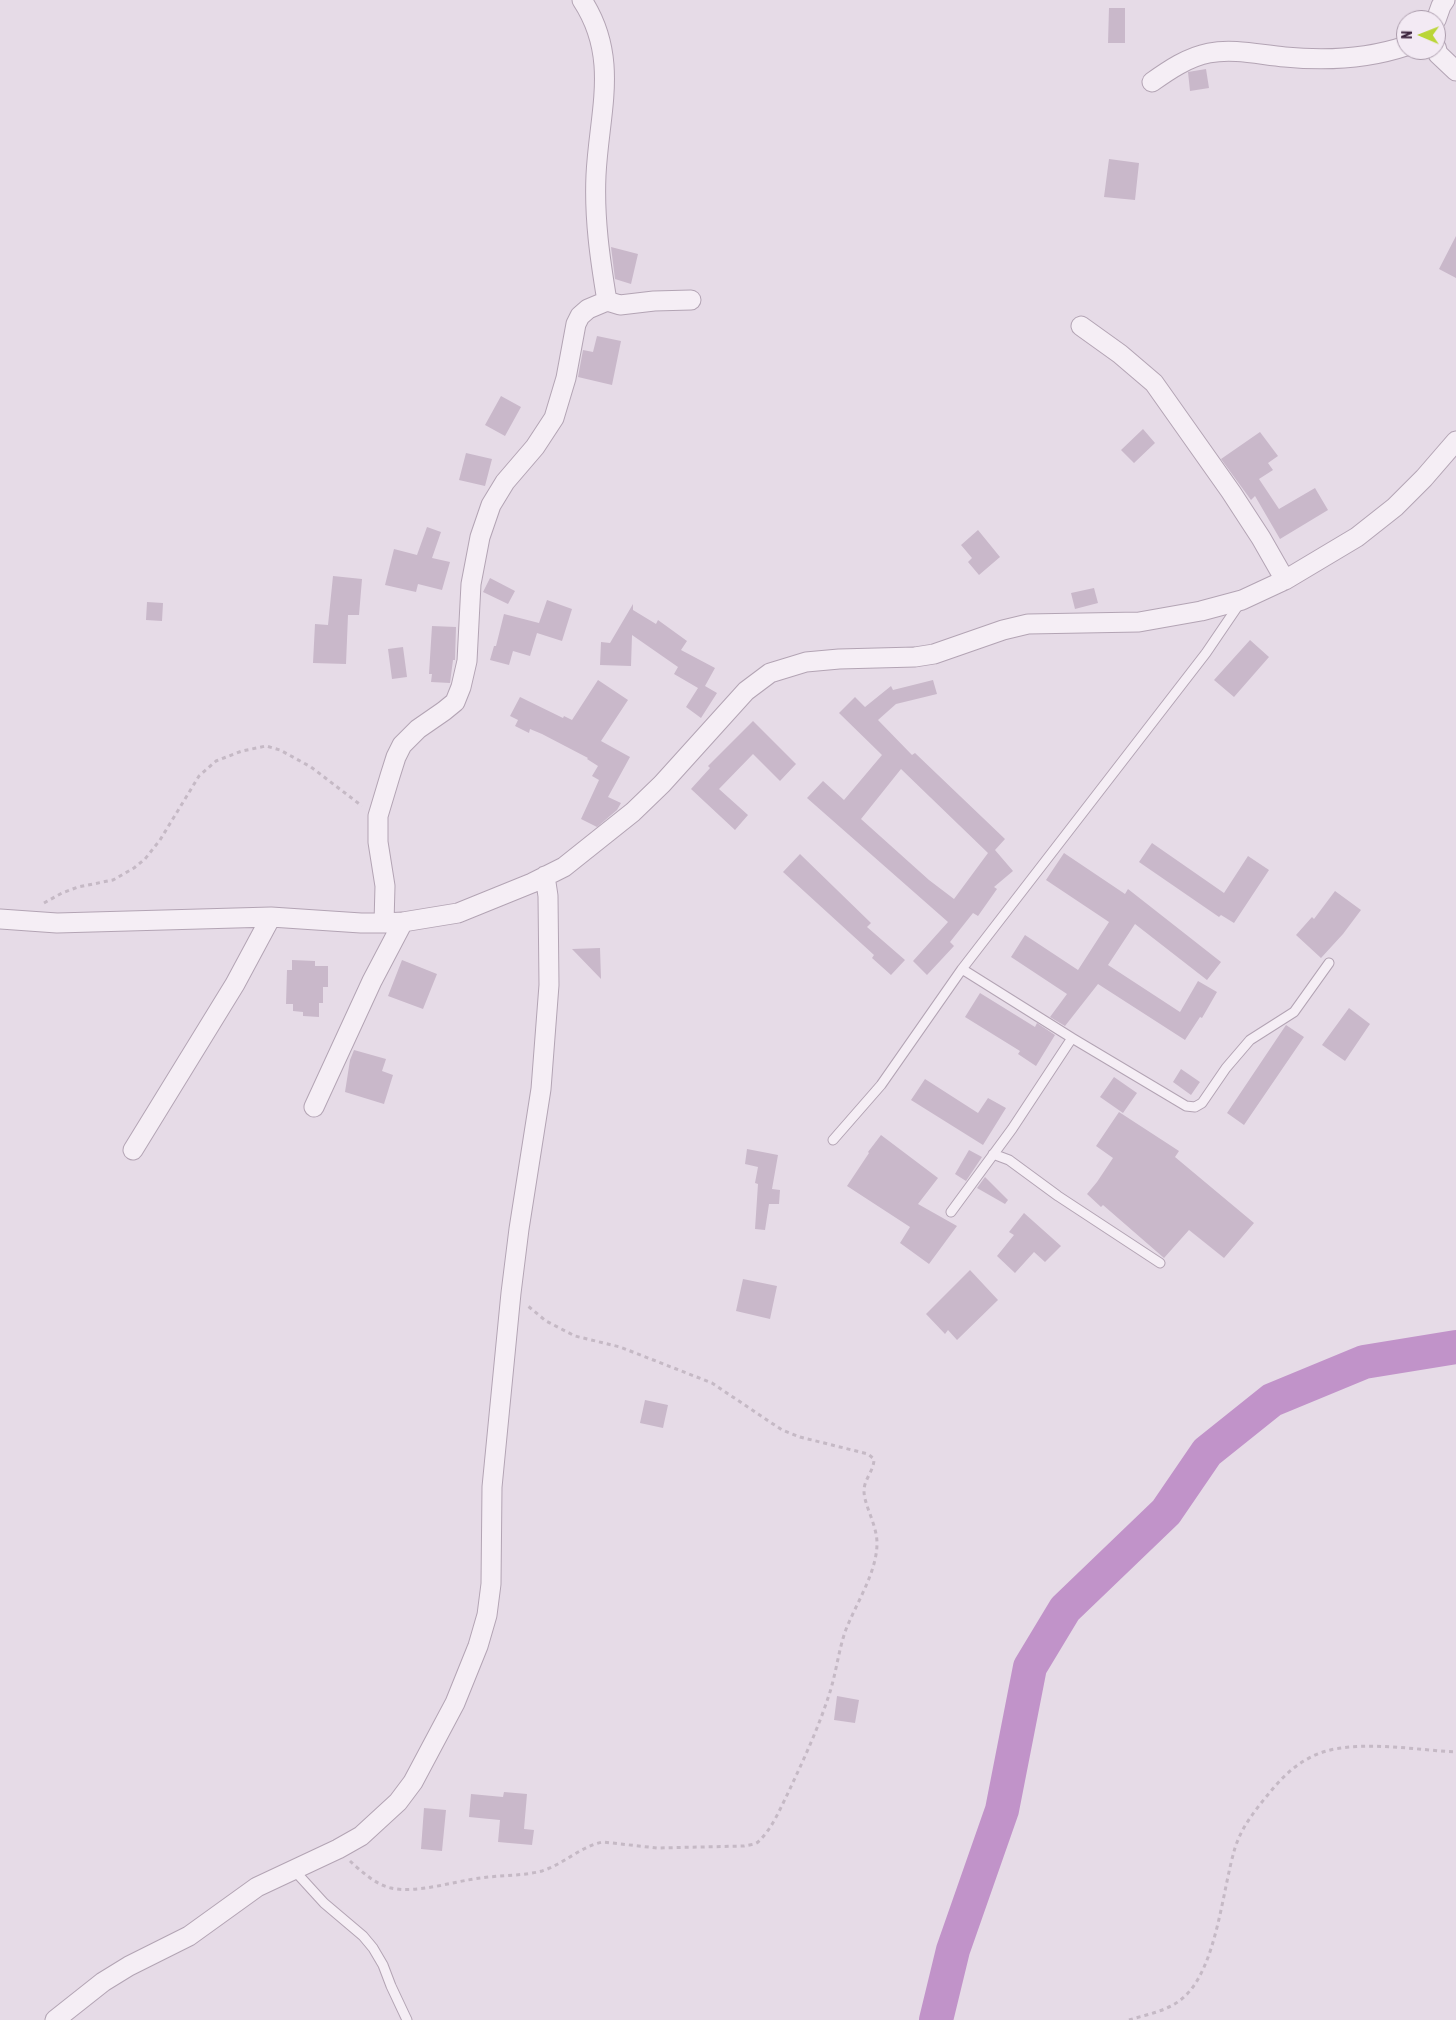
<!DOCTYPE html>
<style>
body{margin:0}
#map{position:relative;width:1456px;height:2020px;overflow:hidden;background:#e6dbe7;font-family:"Asap Condensed",sans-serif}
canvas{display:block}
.north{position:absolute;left:1396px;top:10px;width:50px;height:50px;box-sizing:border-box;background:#f3eaf4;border:1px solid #aa9bab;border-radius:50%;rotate:271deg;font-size:14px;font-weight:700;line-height:20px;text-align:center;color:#3c243d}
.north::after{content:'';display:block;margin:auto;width:18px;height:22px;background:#bad537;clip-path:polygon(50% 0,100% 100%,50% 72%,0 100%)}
</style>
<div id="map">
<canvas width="1456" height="2020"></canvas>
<div class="north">N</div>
</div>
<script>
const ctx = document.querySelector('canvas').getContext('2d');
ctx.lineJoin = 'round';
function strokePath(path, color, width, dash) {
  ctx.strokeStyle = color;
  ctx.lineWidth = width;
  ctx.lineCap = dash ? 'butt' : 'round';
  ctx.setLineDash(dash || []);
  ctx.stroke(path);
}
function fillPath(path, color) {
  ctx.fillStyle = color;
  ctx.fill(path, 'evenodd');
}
const river = new Path2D(`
 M936 2020 953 1950 1002 1810 1030 1667 1065 1609 1166 1512 1207 1452 1272 1400 1364 1362 1456 1347`);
const building = new Path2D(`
 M1109 8H1125V43H1108Z
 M1206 69 1209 88 1190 91 1188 72Z
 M1109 159 1139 163 1135 200 1104 197Z
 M1456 236V278L1439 269Z
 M611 247 638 254 631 284 615 279Z
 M597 336 621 341 612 385 578 377 583 350 593 352Z
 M501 396 521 407 505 436 485 425Z
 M1143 429 1155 443 1134 463 1121 450Z
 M1260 432 1278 456 1268 463 1273 470 1259 479 1279 509 1315 488 1328 510 1280 539 1255 496 1251 500 1221 459Z
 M466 453 492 459 485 486 459 480Z
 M427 527 441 532 432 558 450 562 442 590 418 584 416 592 385 585 394 549 417 555Z
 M978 530 1000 557 979 575 968 562 972 558 961 545Z
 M333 576 362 579 359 615H348L346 664 313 663 315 624 328 625Z
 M490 578 515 591 508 604 483 592Z
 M1094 588 1098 603 1075 609 1071 593Z
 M547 600 572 609 562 641 537 633 530 656 513 651 509 665 490 660 494 646H496L504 614 539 623Z
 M147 602 163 603 162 621 146 620Z
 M633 604V610L656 624 658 620 687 641 681 650 715 668 705 686 717 693 701 718 686 707 698 688 674 674 678 667 632 635 631 666 600 665 601 642 610 643Z
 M432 626 456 627 455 660H453L450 683 431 682 432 674H429Z
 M1250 640 1269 657 1234 697 1214 680Z
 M403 647 407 677 392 679 388 649Z
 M598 680 628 700 601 741 630 757 608 797 621 803 617 810 597 827 581 819 599 780 592 776 598 766 587 759 588 758 542 734 530 729 529 733 515 726 518 720 510 716 520 697 563 718 564 716 572 720Z
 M933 680 937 694 896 704 878 720 912 755 915 753 1005 839 995 850 1013 871 994 887 997 889 978 916 973 913 950 942 954 946 927 975 913 961 948 922 807 798 823 781 844 800 882 755 839 713 855 697 865 707 891 686 893 690ZM901 769 988 853 954 899 929 880 861 819Z
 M753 721 796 764 780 781 753 754 719 789 748 815 735 830 691 789 710 768 708 766Z
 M1152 843 1224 893 1248 856 1269 870 1234 923 1221 915 1219 917 1139 862Z
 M1064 853 1125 894 1128 889 1221 962 1207 980 1135 924 1108 965 1180 1012 1198 981 1217 992 1202 1018 1200 1017 1185 1040 1098 984 1065 1026 1050 1017 1067 994 1011 957 1025 935 1078 970 1109 922 1046 880Z
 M800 854 871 923 867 927 905 960 891 975 872 958 874 955 783 872Z
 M1335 891 1361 910 1343 934 1321 958 1296 935 1312 917 1314 919Z
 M600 948 601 979 572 949Z
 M292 960 315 961V966H328V987H323V1003H319V1017L303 1016V1012L293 1011V1004H286L287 970H292Z
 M402 960 437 974 423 1009 388 996Z
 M980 993 1035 1027 1037 1023 1055 1035 1036 1066 1018 1054 1020 1051 965 1017Z
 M1349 1008 1370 1024 1345 1061 1322 1045Z
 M1286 1025 1304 1037 1244 1125 1227 1113Z
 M354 1050 386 1059 382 1071 393 1075 384 1104 345 1092 350 1060Z
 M1181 1069 1200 1082 1191 1095 1173 1082Z
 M1114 1077 1137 1093 1123 1113 1100 1097Z
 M925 1079 978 1113 988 1098 1006 1108 983 1145 911 1100Z
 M1119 1112 1179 1151 1175 1157 1254 1223 1224 1258 1189 1230 1164 1258 1103 1205 1101 1207 1087 1194 1097 1182 1113 1158 1096 1146Z
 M881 1135 938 1178 918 1204 957 1226 929 1264 900 1243 910 1227 847 1186 869 1153 868 1152Z
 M747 1149 778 1155 772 1189 780 1190 779 1204H769L765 1230 755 1229 758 1184 755 1183 758 1167 745 1164Z
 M969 1150 982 1157 966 1181 955 1174Z
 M985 1177 1008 1200 1005 1204 977 1188Z
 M1024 1213 1061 1246 1045 1262 1034 1252 1015 1273 997 1256 1014 1235 1009 1232Z
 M970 1270 998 1300 957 1340 948 1330 945 1334 926 1314Z
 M743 1279 777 1286 770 1319 736 1311Z
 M645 1400 668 1405 663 1428 640 1423Z
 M837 1696 859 1700 855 1723 834 1720Z
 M504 1792 527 1794 524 1829 534 1830 532 1845 498 1842 500 1820 469 1817 471 1794 503 1797Z
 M424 1808 446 1810 442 1851 421 1849Z`);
const path = new Path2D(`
 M44 903 62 893 78 887 113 880 134 868 145 859 160 840 199 776 216 761 242 751 266 746 280 750 311 767 362 806
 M350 1861C361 1871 376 1885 391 1888 417 1894 454 1881 481 1878 501 1875 523 1876 542 1871 564 1864 581 1846 603 1842L657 1848 744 1846C748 1845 754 1845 758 1842 772 1829 780 1809 788 1793 803 1761 818 1729 829 1695 836 1674 838 1653 845 1632 855 1605 877 1573 877 1543 877 1525 864 1505 864 1491 864 1479 874 1471 874 1459L868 1454 800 1437 782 1430 712 1383 620 1347 575 1336 546 1321 528 1306
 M1129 2020C1148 2014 1169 2011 1184 1997 1217 1967 1222 1891 1235 1848 1242 1826 1256 1809 1271 1791 1288 1770 1308 1754 1335 1749 1374 1742 1417 1750 1456 1752`);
const lane = new Path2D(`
 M962 969 1072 1038 1186 1106 1195 1107 1202 1103 1226 1068 1250 1040 1294 1012 1329 963
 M833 1140 881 1085 962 969 1206 653 1240 603
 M993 1154 1009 1160 1058 1196 1160 1263
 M951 1212 1012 1129 1072 1038
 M293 1869 324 1903 363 1936 373 1948 383 1965 391 1986 407 2020`);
const street = new Path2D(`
 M582 0C620 58 599 112 596 175 594 218 600 259 607 301
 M1436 20 1441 6 1445 0
 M1436 47 1438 54 1456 71
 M1152 82C1169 70 1188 57 1209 53 1234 48 1261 55 1285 57 1326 61 1367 59 1406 46
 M1081 326 1120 354 1154 383 1231 492 1261 538 1285 580
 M0 919 57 923 271 917 361 923H384L403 922 458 913 532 883 564 867 633 812 662 784 746 691 770 673 806 662 839 659 915 657 934 654 1003 630 1028 624 1139 622 1201 611 1242 600 1285 580 1357 537 1395 507 1424 478 1456 441
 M384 923 385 886 378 842V816L390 776 396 757 402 745 418 729 444 711 455 702 461 687 467 661 471 584 480 537 491 505 505 482 535 447 554 418 566 378 576 324 580 316 588 309 607 301 620 305 654 301 691 300
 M314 1107 372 981 403 922
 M133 1150 235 984 271 917
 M55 2020 103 1982 129 1966 189 1936 257 1887 338 1849 361 1836 398 1802 413 1782 455 1703 478 1646 487 1615 491 1584 492 1487 511 1293 519 1229 541 1089 549 985 548 896 545 876`);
strokePath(river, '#c193c9', 34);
fillPath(building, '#c9b8ca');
strokePath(lane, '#b3a4b4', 11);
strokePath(street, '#b3a4b4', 21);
strokePath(path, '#c5b9c5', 3, [4, 4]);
strokePath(lane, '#f5eef5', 9);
strokePath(street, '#f5eef5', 19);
</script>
